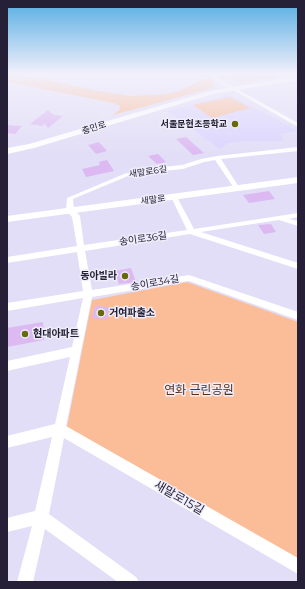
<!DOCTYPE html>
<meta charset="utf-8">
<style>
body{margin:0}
#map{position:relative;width:305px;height:589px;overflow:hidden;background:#e2def7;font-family:Montserrat,sans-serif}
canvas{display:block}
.frame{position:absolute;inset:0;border:8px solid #252037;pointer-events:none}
</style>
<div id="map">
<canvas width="305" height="589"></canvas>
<div class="frame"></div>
</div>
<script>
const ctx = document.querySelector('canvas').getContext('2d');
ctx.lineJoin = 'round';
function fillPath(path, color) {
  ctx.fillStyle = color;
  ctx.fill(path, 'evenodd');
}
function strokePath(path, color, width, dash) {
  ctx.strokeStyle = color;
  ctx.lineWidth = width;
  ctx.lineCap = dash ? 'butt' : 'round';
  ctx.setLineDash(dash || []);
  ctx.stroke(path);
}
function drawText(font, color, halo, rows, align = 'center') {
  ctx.font = font + ' Montserrat,"Noto Sans KR",sans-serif';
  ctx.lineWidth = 3;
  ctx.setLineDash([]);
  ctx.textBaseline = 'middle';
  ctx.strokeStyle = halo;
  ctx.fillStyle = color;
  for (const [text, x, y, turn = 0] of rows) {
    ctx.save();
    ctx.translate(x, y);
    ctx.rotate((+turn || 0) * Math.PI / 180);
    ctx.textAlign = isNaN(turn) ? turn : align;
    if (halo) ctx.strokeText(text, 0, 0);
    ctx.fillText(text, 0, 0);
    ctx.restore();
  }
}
const built = new Path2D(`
 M229 95 275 118 298 131 281 134 284 140 282 141H246L228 143 220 149 167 111Z`);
const green = new Path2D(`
 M7 74H22L93 90 130 96 166 94 182 90 201 80 225 76 222 74H279L282 77 240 82 230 78 212 81 215 85 213 88 113 115 119 110 120 106 114 103 7 82Z
 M230 97 250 108 212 118 193 105Z
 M187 282 298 322V560L67 427 92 300Z`);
const building = new Path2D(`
 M48 110 54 115 63 116 48 128 44 123 43 126 30 124Z
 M7 125 22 126 15 134 7 133Z
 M186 137 196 146 204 153 193 155 176 139Z
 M99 142 107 151 96 154 88 145Z
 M158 154 166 162 157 164 148 156Z
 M107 160 114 171 86 177 82 169 100 165 99 162Z
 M269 191 275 199 249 203 243 195Z
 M271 224 276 232 264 234 258 225Z
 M131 268 136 282 119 284 115 271Z
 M95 306 109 307 107 319 92 318Z
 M43 322 44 340 7 347V328Z`);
const street = new Path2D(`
 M205 74H210L298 123V127Z
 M298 147V151L221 159 239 187 236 189 234 188 215 160 204 162 183 169 143 173 128 176 73 199 74 209 80 216 84 245 187 230 171 197 174 195 177 197 194 229 298 213V217L289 219 298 221V226L279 220 201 232 298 263V269L190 234 85 251 92 290 189 275 298 312V320L189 281 92 297 66 426 298 558V574L64 438 49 514 136 577 139 582H118L45 529 33 582H17L32 526 7 532V518L35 511 52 437 7 448V436L55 424 70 357 7 371V361L72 347 83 298 7 311V303L83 291 77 252 7 263V257L77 246 72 217 66 210 67 198 124 174 143 169 182 165 201 159 217 156Z`);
const secondary = new Path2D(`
 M298 76V80L213 94 34 148 7 154V148L29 144 210 91Z
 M298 177V183L7 222V216Z`);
const markers = [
 [235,124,4,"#666a0c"],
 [125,276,4,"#666a0c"],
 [101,313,4,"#666a0c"],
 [25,334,4,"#666a0c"]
];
const farPoinames = [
 ["서울문현초등학교",227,124]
];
const farStreetnames = [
 ["충민로",94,128,-17],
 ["새말로6길",148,172,-8],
 ["새말로",153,200,-7]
];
const streetNames = [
 ["송이로36길",143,239,-8],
 ["송이로34길",155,283,-10]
];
const poiNames = [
 ["동아빌라",117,276,"right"],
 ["거여파출소",109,313],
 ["현대아파트",33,334]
];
const nearParknames = [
 ["연화 근린공원",199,390]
];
const nearStreetnames = [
 ["새말로15길",179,498,30]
];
fillPath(built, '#dbd4fe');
fillPath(green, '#fbbd98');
fillPath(building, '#dcb9f1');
fillPath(street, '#fff');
fillPath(secondary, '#fff');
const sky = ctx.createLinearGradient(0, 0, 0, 157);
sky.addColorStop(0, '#54ade2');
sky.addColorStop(0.47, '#f2f0fb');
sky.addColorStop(1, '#f2f0fb00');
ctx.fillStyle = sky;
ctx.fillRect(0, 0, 305, 157);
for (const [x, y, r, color] of markers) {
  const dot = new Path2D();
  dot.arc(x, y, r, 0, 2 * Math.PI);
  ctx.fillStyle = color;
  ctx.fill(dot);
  strokePath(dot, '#efedfa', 1.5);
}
drawText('bold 9px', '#252037', '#efedfa', farPoinames, 'right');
drawText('9px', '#252037', '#efedfa', farStreetnames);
drawText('10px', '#252037', '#efedfa', streetNames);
drawText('bold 10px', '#252037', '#efedfa', poiNames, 'left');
drawText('12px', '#553018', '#efedfa', nearParknames);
drawText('12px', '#252037', '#efedfa', nearStreetnames);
</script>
